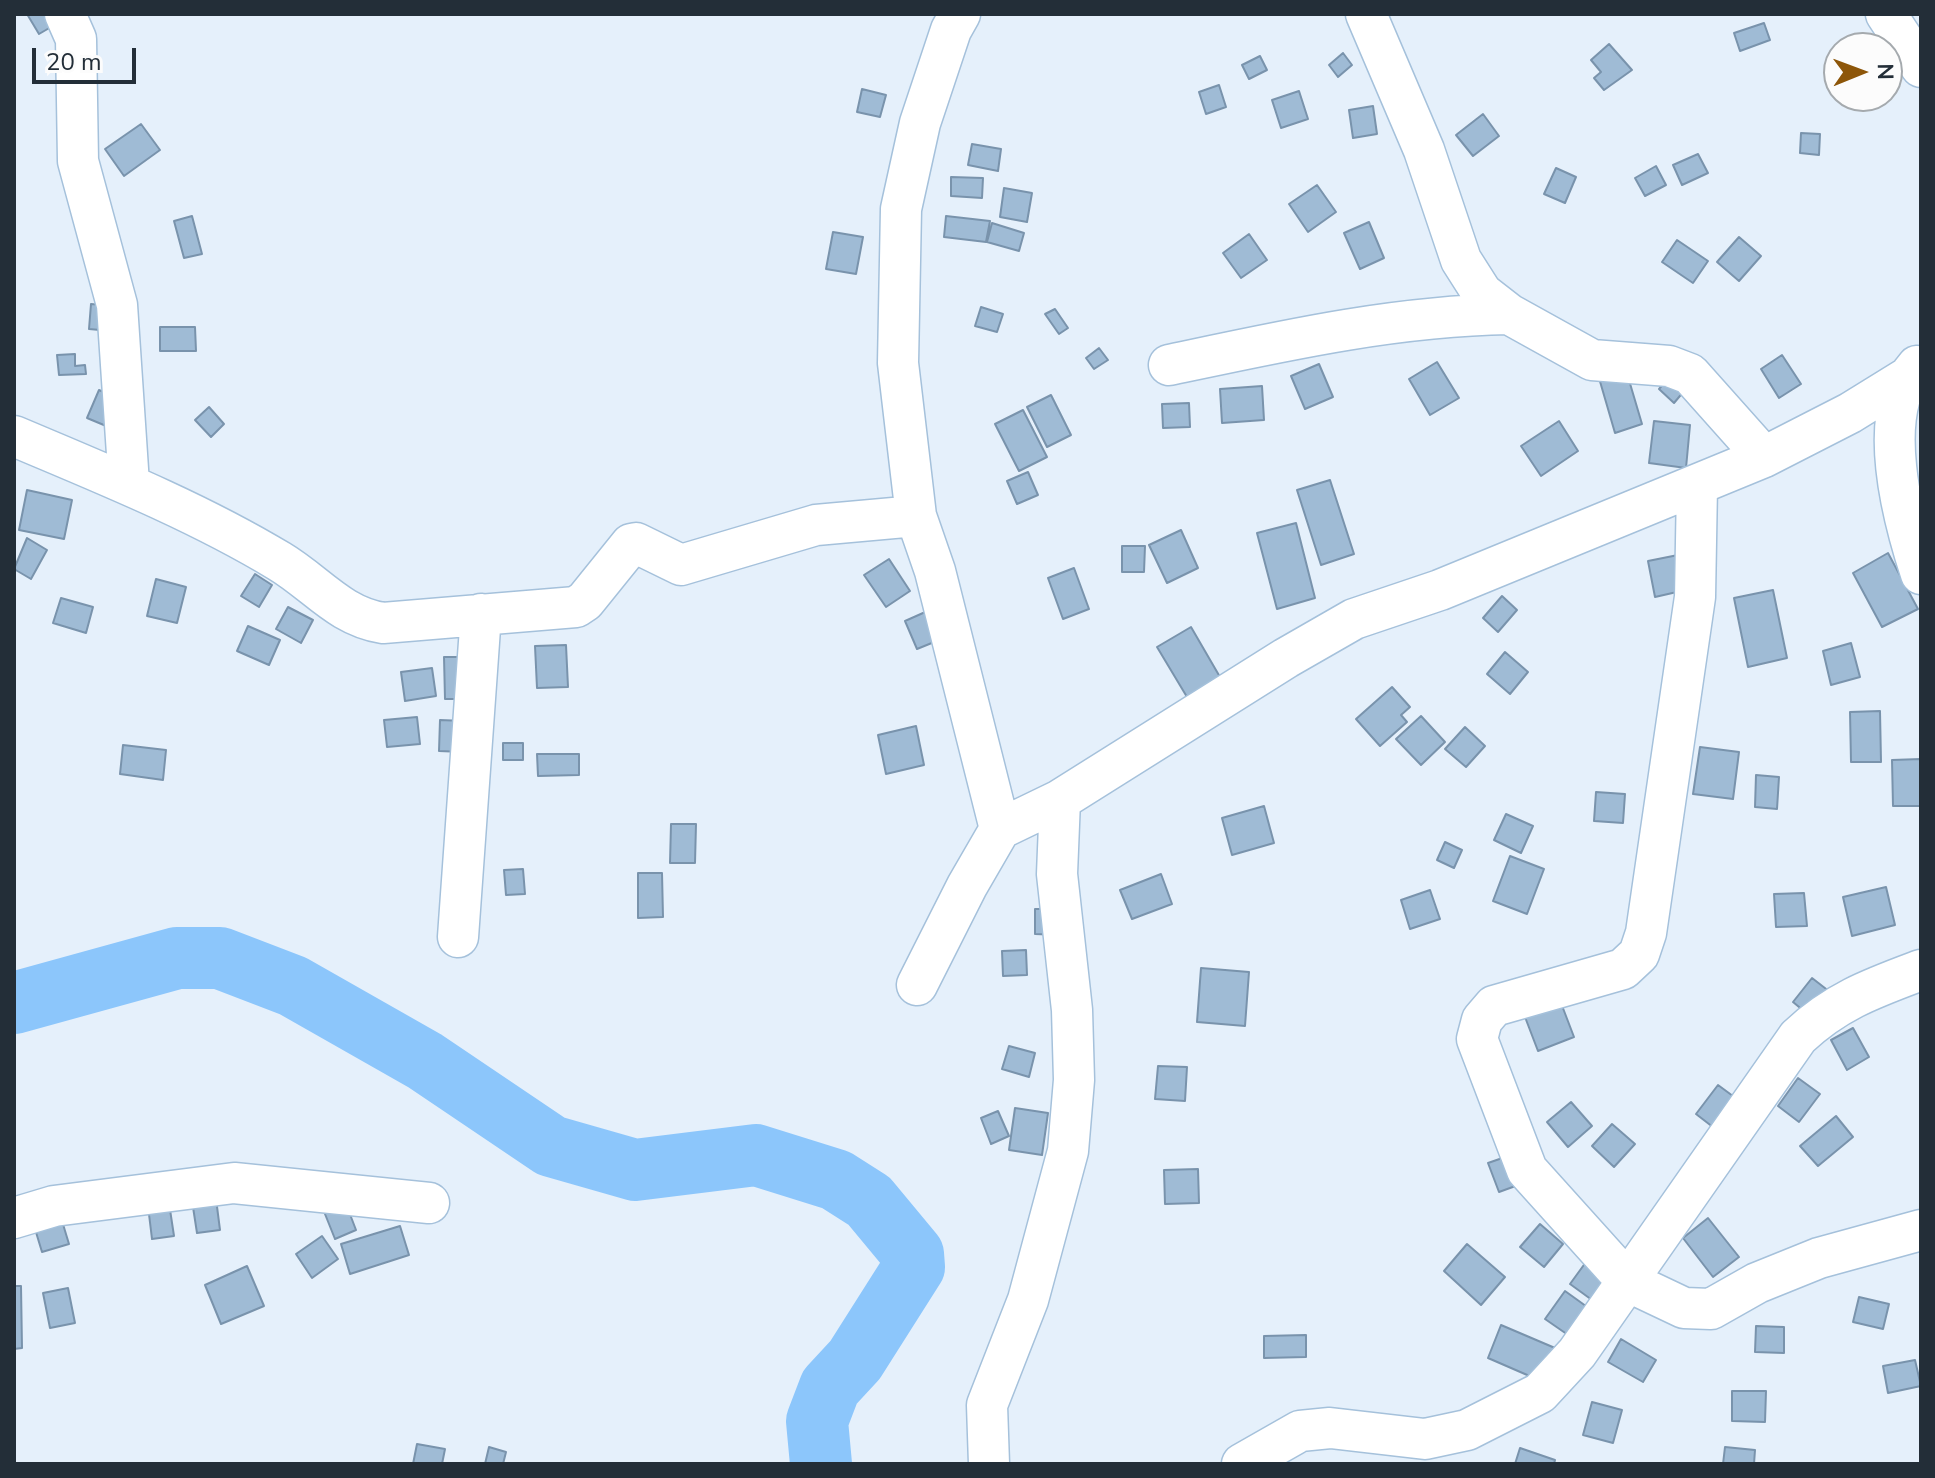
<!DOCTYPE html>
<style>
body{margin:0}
#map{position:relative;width:1935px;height:1478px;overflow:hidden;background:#e5f0fb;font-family:"Nunito Sans",sans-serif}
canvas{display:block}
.frame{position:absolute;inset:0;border:16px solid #232e38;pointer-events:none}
.north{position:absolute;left:1823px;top:32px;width:80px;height:80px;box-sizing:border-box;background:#fcfcfc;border:2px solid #a5aaae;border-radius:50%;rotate:89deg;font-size:22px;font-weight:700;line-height:32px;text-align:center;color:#232e38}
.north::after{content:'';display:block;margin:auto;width:28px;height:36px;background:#8d5609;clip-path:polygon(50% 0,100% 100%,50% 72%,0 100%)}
.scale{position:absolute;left:32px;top:48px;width:104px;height:36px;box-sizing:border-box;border:4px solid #232e38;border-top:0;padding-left:10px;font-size:24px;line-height:28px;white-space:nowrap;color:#232e38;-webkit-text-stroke:6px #fcfcfc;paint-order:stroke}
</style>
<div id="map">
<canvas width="1935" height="1478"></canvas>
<div class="frame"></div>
<div class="north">N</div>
<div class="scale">20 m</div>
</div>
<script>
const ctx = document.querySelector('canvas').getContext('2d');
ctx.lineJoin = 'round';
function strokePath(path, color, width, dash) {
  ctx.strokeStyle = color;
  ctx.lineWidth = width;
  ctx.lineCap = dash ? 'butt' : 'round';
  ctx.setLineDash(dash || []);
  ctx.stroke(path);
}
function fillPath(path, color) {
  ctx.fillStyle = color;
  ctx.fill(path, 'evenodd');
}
const river = new Path2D(`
 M14 1003 177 958H220L293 986 425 1061 551 1146 635 1170 756 1155 836 1180 869 1201 913 1254 914 1267 855 1360 830 1387 817 1421 821 1464`);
const building = new Path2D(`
 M27 14H60L51 27 39 34Z
 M1764 23 1770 40 1740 51 1734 33Z
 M1609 44 1632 70 1604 90 1594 78 1601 72 1591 60Z
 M1343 53 1352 65 1338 77 1329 65Z
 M1260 56 1267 70 1249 79 1242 65Z
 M1219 85 1226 107 1206 114 1199 92Z
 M862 89 886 95 880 117 857 112Z
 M1299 91 1308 119 1281 128 1272 100Z
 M1373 106 1377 134 1353 138 1349 110Z
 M1483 114 1499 136 1473 156 1456 135Z
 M141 124 160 150 124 176 105 149Z
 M1801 133 1820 134 1819 155 1800 153Z
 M972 144 1001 149 998 171 968 165Z
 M1698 154 1708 173 1682 185 1673 165Z
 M1656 166 1666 185 1645 196 1635 178Z
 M1556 168 1576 177 1565 203 1544 194Z
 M951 177 983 178 982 198 951 196Z
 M1317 185 1336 212 1308 232 1289 204Z
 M1004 188 1032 193 1027 222 1000 217Z
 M192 216 202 254 184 258 174 221Z
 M946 216 990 221 986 242 944 237Z
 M1369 222 1384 258 1360 269 1344 233Z
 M992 223 1024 233 1019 251 987 242Z
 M833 232 863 237 856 274 826 269Z
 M1249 234 1267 260 1241 278 1223 253Z
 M1739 237 1761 256 1739 281 1717 262Z
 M1677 240 1708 261 1693 283 1662 262Z
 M91 304 113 306 111 331 89 329Z
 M981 307 1003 314 997 332 975 326Z
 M1055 309 1068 328 1059 334 1045 314Z
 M160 327H195L196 351H160Z
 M1099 348 1108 360 1094 369 1086 358Z
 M75 354V366L85 365 86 374 59 375 57 355Z
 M1782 355 1801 384 1779 398 1761 369Z
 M1437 362 1459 398 1430 415 1409 379Z
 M1319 364 1333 397 1305 409 1291 376Z
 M1626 370 1642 424 1615 433 1599 378Z
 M1675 371 1690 384 1674 403 1659 389Z
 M1262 386 1264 420 1222 423 1220 389Z
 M99 390 123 401 111 428 87 418Z
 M1051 395 1071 435 1047 447 1027 407Z
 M1189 403 1190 427 1163 428 1162 404Z
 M209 407 224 424 211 437 195 420Z
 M1023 410 1047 457 1019 471 995 424Z
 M1559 421 1578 451 1541 476 1521 446Z
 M1654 421 1690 425 1686 468 1649 463Z
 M1028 472 1038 495 1017 504 1007 481Z
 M1330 480 1354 554 1321 565 1297 490Z
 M27 490 72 500 64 539 19 530Z
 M1296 523 1315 598 1277 609 1257 533Z
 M1181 530 1198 568 1167 583 1149 545Z
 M27 538 47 550 31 579 14 569Z
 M1122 546H1145L1144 572H1122Z
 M1888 553 1918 609 1882 627 1853 573Z
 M1683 554 1690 589 1655 597 1648 561Z
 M889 559 910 591 886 607 864 575Z
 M1074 568 1089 609 1063 619 1048 578Z
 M255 574 272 585 259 607 241 596Z
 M156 579 186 587 177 623 147 616Z
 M1773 590 1787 658 1748 667 1734 598Z
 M1502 596 1517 610 1498 632 1483 618Z
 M61 598 93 607 86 633 53 623Z
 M288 607 313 620 301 643 276 629Z
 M932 609 944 638 917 649 905 621Z
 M248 626 280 640 269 665 237 651Z
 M1191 627 1220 677 1187 697 1157 647Z
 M1851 643 1860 677 1831 685 1823 651Z
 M566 645 568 687 537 688 535 646Z
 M1505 652 1528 672 1510 694 1487 674Z
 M444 657H470L471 699H445Z
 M432 668 436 696 405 701 401 672Z
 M1392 687 1410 707 1401 715 1407 722 1380 746 1356 719Z
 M1880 711 1881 762H1851L1850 712Z
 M1421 716 1445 742 1421 765 1396 739Z
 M417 717 420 744 387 747 384 720Z
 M440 720 464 721 463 752 439 751Z
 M916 726 924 765 886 774 878 735Z
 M1465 727 1485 746 1466 767 1445 749Z
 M503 743H523V760H503Z
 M123 745 166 750 163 780 120 774Z
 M1700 747 1739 752 1733 799 1693 794Z
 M537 754H579V775L538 776Z
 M1921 759V806H1893L1892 760Z
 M1756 775 1779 777 1777 809 1755 807Z
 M1596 792 1625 794 1623 823 1594 821Z
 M1264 806 1274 843 1232 855 1222 818Z
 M1506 814 1533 826 1521 853 1494 840Z
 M671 824H696L695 863H670Z
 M1445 842 1462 850 1454 868 1437 860Z
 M1510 856 1544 869 1527 914 1493 901Z
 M523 869 525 894 506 895 504 870Z
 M638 873H662L663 917 638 918Z
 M1161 874 1172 904 1132 919 1120 890Z
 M1886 887 1895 925 1852 936 1843 897Z
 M1430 890 1440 919 1410 929 1401 900Z
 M1804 893 1807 926 1776 927 1774 894Z
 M1035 909H1059V935L1035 934Z
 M1026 950 1027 975 1003 976 1002 951Z
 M1201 968 1249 972 1245 1026 1197 1022Z
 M1812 978 1830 992 1811 1017 1793 1002Z
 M1561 1003 1574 1037 1538 1051 1525 1017Z
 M1853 1028 1869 1057 1847 1070 1831 1040Z
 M1009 1046 1035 1053 1029 1077 1002 1069Z
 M1158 1066 1187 1067 1185 1101 1155 1099Z
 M1798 1078 1820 1094 1799 1122 1778 1106Z
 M1718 1085 1741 1102 1718 1131 1696 1114Z
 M1571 1102 1592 1126 1568 1147 1547 1122Z
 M1015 1108 1048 1113 1042 1155 1009 1150Z
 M998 1111 1009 1136 991 1144 981 1118Z
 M1836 1116 1853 1137 1818 1166 1800 1146Z
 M1612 1124 1635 1144 1614 1167 1592 1146Z
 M1511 1155 1521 1184 1499 1192 1488 1163Z
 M1198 1169 1199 1203 1165 1204 1164 1170Z
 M215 1191 220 1230 197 1233 191 1194Z
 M343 1196 356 1230 335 1239 321 1204Z
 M169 1203 174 1236 152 1239 148 1206Z
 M59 1211 69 1244 42 1252 32 1219Z
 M1708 1218 1739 1257 1713 1277 1683 1238Z
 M1540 1224 1563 1244 1544 1267 1520 1247Z
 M400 1226 409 1255 350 1274 341 1244Z
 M322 1236 338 1259 312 1278 296 1254Z
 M1467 1244 1505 1277 1481 1305 1444 1271Z
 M1586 1262 1608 1277 1592 1300 1570 1284Z
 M247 1266 264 1306 221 1324 205 1285Z
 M14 1286H21L22 1348 14 1349Z
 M68 1288 75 1323 50 1328 43 1293Z
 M1565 1291 1590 1309 1571 1337 1545 1319Z
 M1859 1297 1889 1304 1883 1329 1853 1322Z
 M1501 1325 1555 1348 1541 1381 1488 1358Z
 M1756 1326 1784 1327V1353L1755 1352Z
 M1306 1335V1357L1264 1358V1336Z
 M1621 1339 1656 1360 1643 1382 1608 1362Z
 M1915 1360 1921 1386 1888 1393 1883 1366Z
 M1732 1391H1766L1765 1422 1732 1421Z
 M1592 1402 1622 1410 1613 1443 1583 1435Z
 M417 1444 445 1449 442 1464H413Z
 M489 1447 506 1452 503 1464H485Z
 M1725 1447 1755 1450 1754 1464H1723Z
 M1520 1448 1555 1460 1554 1464H1515Z`);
const street = new Path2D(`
 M65 14 76 39 78 161 117 305 129 484
 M960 14 951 30 920 123 901 209 898 363 916 516 935 571 1000 829
 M1366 14 1424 150 1461 260 1482 293 1509 314 1592 360 1669 366 1690 374 1764 457
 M1886 14 1921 67
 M1169 365C1282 341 1393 316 1509 314
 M1917 366C1874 414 1903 519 1921 574
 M14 436C104 474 196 511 279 561 316 583 339 616 383 623L576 607 585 601 631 544 636 543 681 565 816 525 916 516
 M1697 486 1695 597 1646 933 1639 954 1623 969 1494 1006 1482 1020 1477 1039 1527 1170 1627 1281 1684 1308 1711 1309 1757 1283 1819 1258 1921 1230
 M458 937 481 614
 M917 985 967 886 1000 829 1060 800
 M14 1218 54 1206 234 1183 429 1203
 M989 1464 987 1405 1028 1300 1068 1151 1074 1080 1072 1010 1057 874 1060 800 1286 658 1354 619 1440 590 1764 457 1850 413 1905 379
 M1242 1464 1300 1431 1330 1428 1425 1439 1467 1430 1540 1393 1577 1353 1798 1037C1836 1001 1873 988 1921 970`);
strokePath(river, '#8cc6fb', 62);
fillPath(building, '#9fbbd5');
strokePath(building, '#7993ac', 2);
strokePath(street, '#a5c1db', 43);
strokePath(street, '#fff', 40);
</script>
